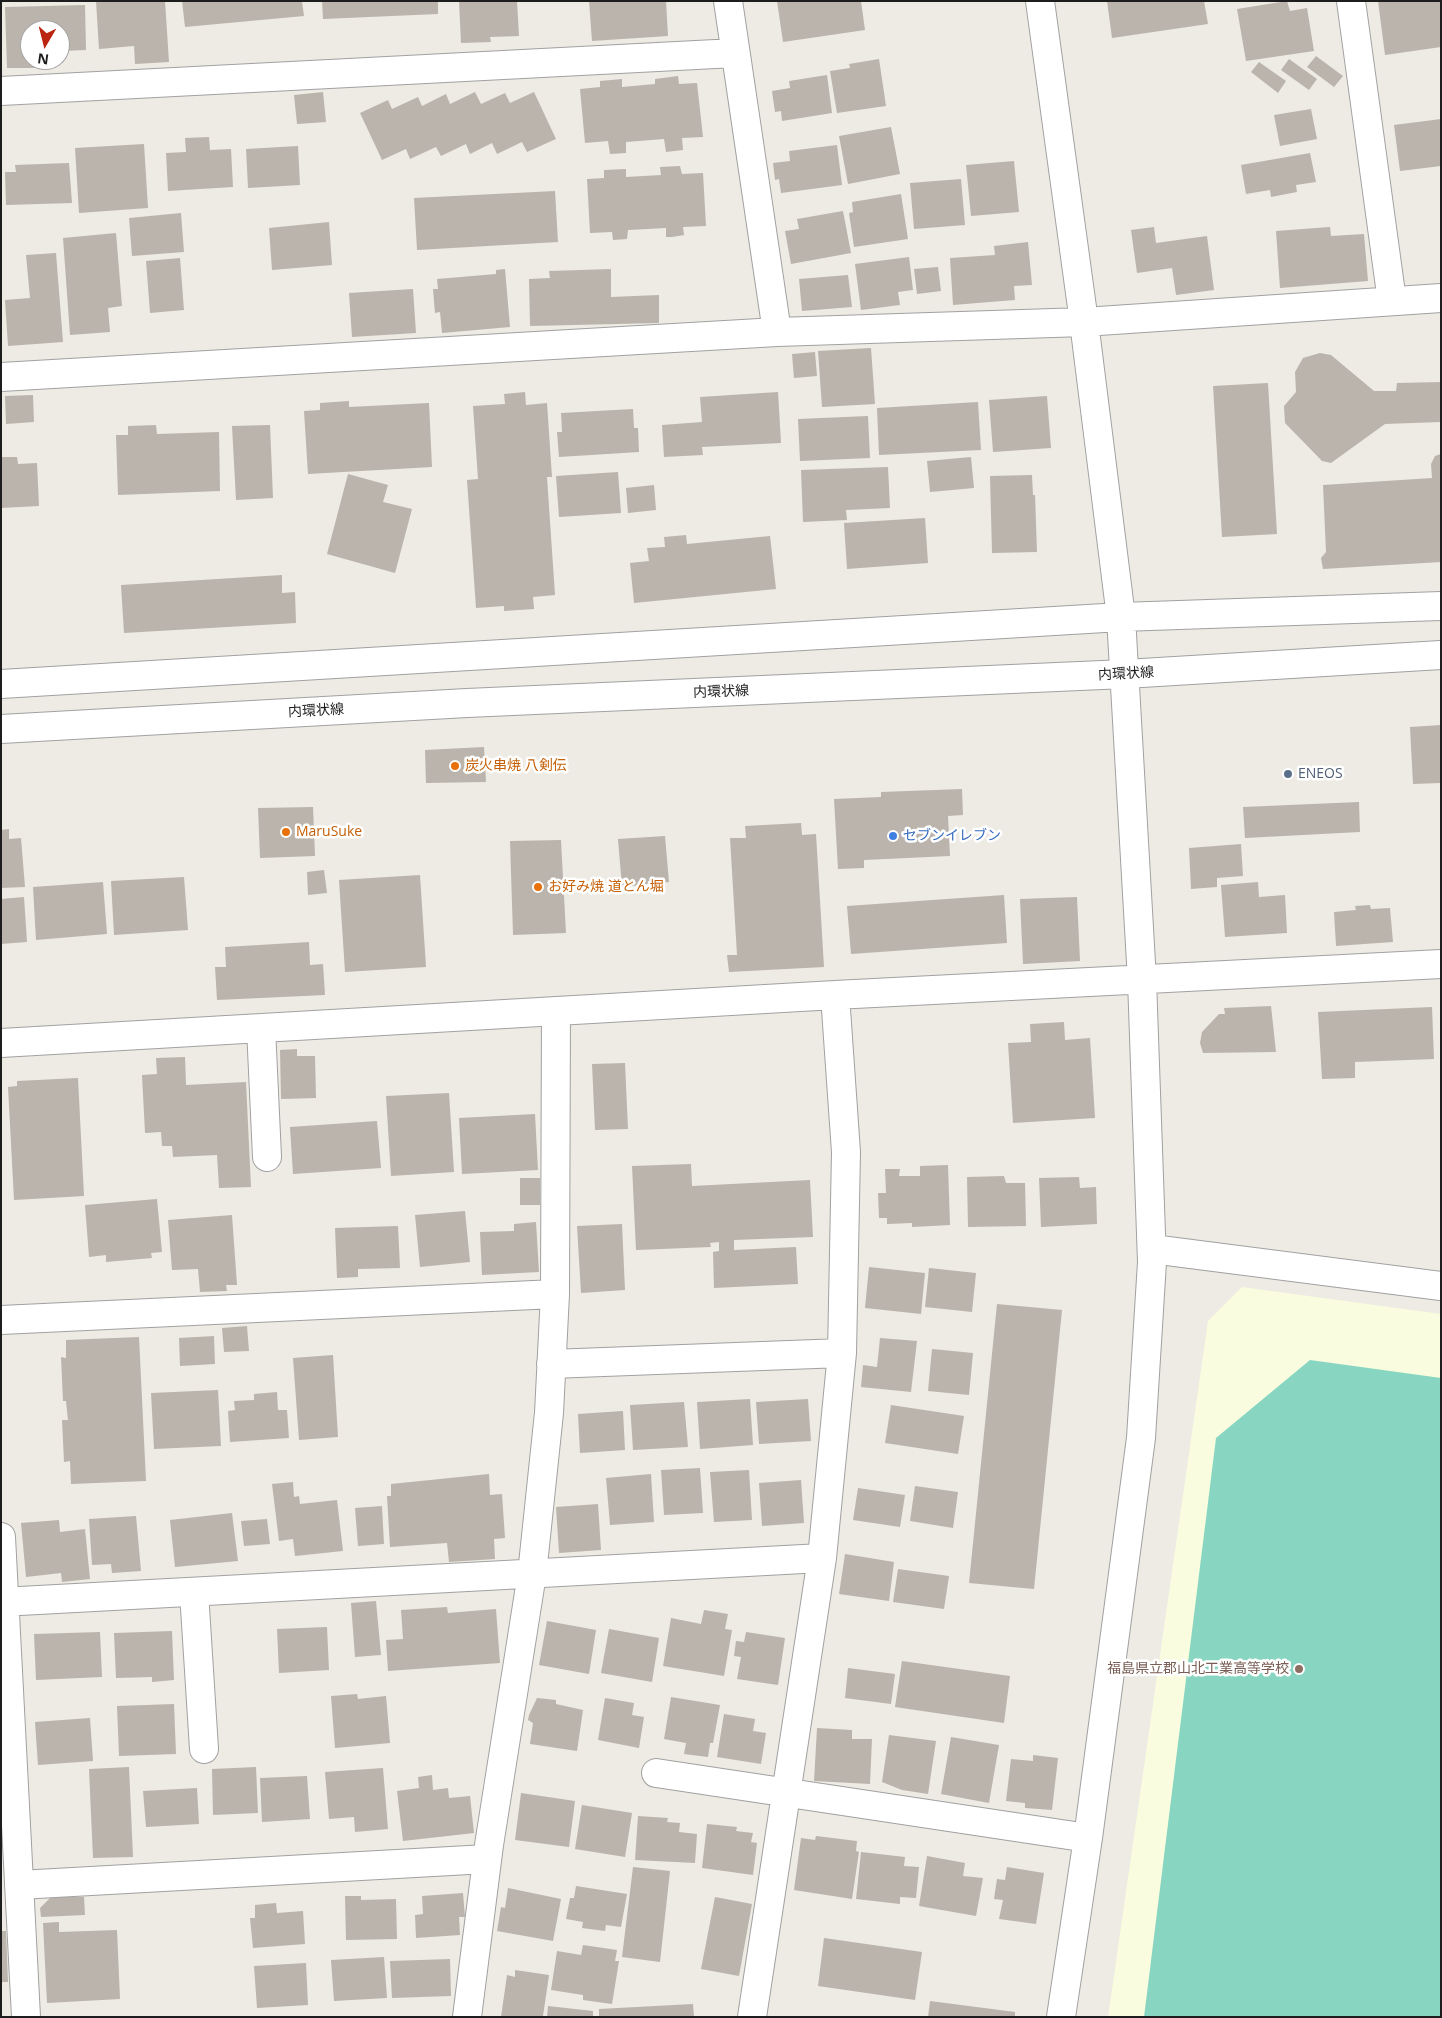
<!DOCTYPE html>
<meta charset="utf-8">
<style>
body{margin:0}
#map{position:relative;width:1442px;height:2018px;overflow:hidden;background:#edebe4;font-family:"Open Sans",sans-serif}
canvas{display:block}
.frame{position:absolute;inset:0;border:2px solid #1d1d1d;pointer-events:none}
.north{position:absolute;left:20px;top:20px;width:50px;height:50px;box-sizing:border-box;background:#fff;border:1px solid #a5a5a5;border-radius:50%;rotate:188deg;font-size:14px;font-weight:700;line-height:20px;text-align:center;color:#1d1d1d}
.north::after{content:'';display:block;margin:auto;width:18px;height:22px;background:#ba2410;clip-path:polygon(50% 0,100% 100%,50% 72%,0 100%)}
</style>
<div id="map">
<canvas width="1442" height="2018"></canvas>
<div class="frame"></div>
<div class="north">N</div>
</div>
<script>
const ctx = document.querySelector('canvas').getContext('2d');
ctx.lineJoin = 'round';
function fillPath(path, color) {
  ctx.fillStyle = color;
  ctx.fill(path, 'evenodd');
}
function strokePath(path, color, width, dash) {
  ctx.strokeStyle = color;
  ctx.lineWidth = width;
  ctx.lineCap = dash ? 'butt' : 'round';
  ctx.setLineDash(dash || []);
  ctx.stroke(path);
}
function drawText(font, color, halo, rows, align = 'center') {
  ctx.font = font + ' "Open Sans","Noto Sans JP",sans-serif';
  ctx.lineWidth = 5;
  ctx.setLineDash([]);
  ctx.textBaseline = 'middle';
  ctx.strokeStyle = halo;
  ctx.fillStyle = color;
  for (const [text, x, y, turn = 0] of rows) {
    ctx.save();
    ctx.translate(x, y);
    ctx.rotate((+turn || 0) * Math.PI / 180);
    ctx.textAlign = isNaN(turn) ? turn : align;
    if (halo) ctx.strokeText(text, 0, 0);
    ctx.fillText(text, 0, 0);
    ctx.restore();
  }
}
const education = new Path2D(`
 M1242 1287 1441 1314V2017H1108L1208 1321Z`);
const pitch = new Path2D(`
 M1310 1360 1441 1378V2017H1144L1216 1438Z`);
const building = new Path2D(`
 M96 1H165L169 62 135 64 134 46 99 49Z
 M182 1H302L304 16 185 27Z
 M322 1H438V14L323 19Z
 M459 1H517L519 36 490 37 491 42 461 43Z
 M589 1H666L668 36 592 41Z
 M777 1H861L865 30 783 42Z
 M1107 1H1204L1208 24 1112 38Z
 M1287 1 1290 11 1307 8 1314 51 1246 61 1237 9Z
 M1378 1H1441V47L1385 55Z
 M85 5 86 50 60 51V30H30V60H36V68H7L5 7Z
 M1316 56 1343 76 1334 87 1307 67Z
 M879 59 886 106 837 113 830 71 850 68 849 64Z
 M1289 59 1317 79 1309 90 1281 70Z
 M1259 62 1286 81 1278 93 1251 72Z
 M827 75 832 113 782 121 781 111 775 112 772 91 790 88 789 81Z
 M678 76 679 84 697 83 703 137 682 138 683 150 666 152 664 139 626 142V153L610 154 608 141 585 143 580 89 600 87V81L622 79V87L655 84V79Z
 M323 92 326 122 297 124 294 95Z
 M475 92 481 104 505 93 510 103 534 92 556 139 527 152 522 142 497 154 492 143 470 154 466 144 441 156 436 147 410 159 406 149 382 160 360 113 388 100 392 109 418 97 422 106 446 94 450 104Z
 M1311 109 1317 139 1280 146 1274 115Z
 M1441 119V166L1400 171 1394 125Z
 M891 127 900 174 848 184 839 136Z
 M209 137 210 150 231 149 233 187 168 191 166 153 186 152 185 138Z
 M144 144 148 208 79 213 75 148Z
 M837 145 842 185 781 193 779 179 775 180 773 163 790 161 789 151Z
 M298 146 300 185 248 188 246 149Z
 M1310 153 1316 182 1296 185 1297 192 1271 197 1270 190 1246 194 1241 165Z
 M1014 161 1019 212 971 216 966 165Z
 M69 163 72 203 6 205 5 172H16L15 165Z
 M680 166 682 174 703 173 706 226 683 227 684 235 672 237H666V228L628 230 627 239 613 240 612 232 590 233 587 179 604 178V170L626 169V177L661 175 660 167Z
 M961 179 965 225 914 229 910 183Z
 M555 191 558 242 417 250 414 198Z
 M901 194 908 239 854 247 849 213 853 212 852 202Z
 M843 211 851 253 791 264 785 231 799 229 797 219Z
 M181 213 184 252 132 256 129 218Z
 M329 222 332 265 272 270 269 228Z
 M1154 227 1156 243 1207 236 1214 290 1176 295 1172 268 1137 273 1131 230Z
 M1330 227 1331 236 1364 234 1368 281 1280 288 1276 231Z
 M116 233 122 306 108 308 110 332 70 335 63 238Z
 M1028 242 1032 285 1014 286 1015 300 953 305 950 258 995 255 994 246Z
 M56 253 63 342 8 346 5 300 30 298 26 255Z
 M909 257 913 290 898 292 900 305 861 310 855 264Z
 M180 258 184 310 150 313 146 261Z
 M938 267 941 291 917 294 914 269Z
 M505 269 510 327 442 333 440 312 435 313 433 289H438L437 279 496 274V270Z
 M611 269V297L659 295V323L530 326 529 279 550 278 549 271Z
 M848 275 852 307 802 311 799 279Z
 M413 289 416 333 352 337 349 293Z
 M871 348 875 404 822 407 818 351Z
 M815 352 817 376 794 378 792 354Z
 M1320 353 1331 355 1374 391H1396L1397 383 1441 382V422L1385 424 1331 463 1322 461 1285 423 1284 406 1296 392 1295 372 1303 358Z
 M1268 383 1277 534 1222 537 1213 386Z
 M525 392 526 405 547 403 552 477H547L555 595 533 597 534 609 504 611V606L476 608 467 480 478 479 473 406 505 404 504 394Z
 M778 392 781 443 702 447 703 455 664 457 662 425 702 422 700 397Z
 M33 395 34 422 6 424 5 396Z
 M1047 396 1051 448 993 452 989 400Z
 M349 401V407L429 403 432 467 308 474 304 411 320 410V403Z
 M978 402 981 450 879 455 877 408Z
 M633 409 634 428H638L639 452 559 457 557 432H562L561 413Z
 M868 416 870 458 800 461 798 419Z
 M156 425 157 434 219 432 220 491 118 495 116 435H128V426Z
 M270 425 273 498 236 500 232 426Z
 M1441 454V562L1323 569 1321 558 1326 552 1323 485 1432 478 1431 464 1435 456Z
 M1 457H17L18 464 37 463 39 506 1 508Z
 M971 457 974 488 930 492 927 461Z
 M888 467 890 508 846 510 847 520 803 522 801 470Z
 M618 472 621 513 559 517 556 476Z
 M348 474 388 485 383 502 412 509 395 573 327 554Z
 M1032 475 1033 495H1035L1037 552 992 553 990 476Z
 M654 485 656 510 628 513 626 488Z
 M925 518 928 563 847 569 844 523Z
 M686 535 687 544 770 536 776 589 634 603 630 563 649 561 647 548 665 547 664 537Z
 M282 575V593L295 592 296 623 124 633 121 585Z
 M1441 725V783L1413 784 1410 727Z
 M484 747 486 782 426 783 425 750Z
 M962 789 963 815 948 816 950 856 864 860V868L838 869 834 799 881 797V792Z
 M1359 802 1360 832 1245 838 1243 807Z
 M313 807 315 856 260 858 258 808Z
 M801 823 802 835 816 834 824 967 729 972 727 955H737L730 838H746L745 826Z
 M9 829V839L21 838 25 887 1 888V830Z
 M665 836 669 882 622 887 618 839Z
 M561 840 566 933 513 935 510 841Z
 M1241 844 1243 876 1217 878V887L1191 889 1189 848Z
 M324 870 327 893 308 895 307 872Z
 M420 875 426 967 345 972 339 880Z
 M184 877 188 930 114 935 111 881Z
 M103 882 107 934 36 940 33 887Z
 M1258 882 1259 897 1285 895 1287 933 1225 937 1221 885Z
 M1004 895 1007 943 851 954 847 906Z
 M24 897 27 942 1 944V899Z
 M1077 897 1080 961 1023 964 1020 899Z
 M1370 905 1371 909 1390 908 1393 942 1336 946 1334 912 1356 910 1355 906Z
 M309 942 310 965 323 964 325 995 217 1000 215 967H226L225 947Z
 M1271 1006 1276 1052 1203 1053 1200 1043 1202 1032 1219 1014H1225L1224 1008Z
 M1432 1007 1434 1059 1355 1062V1078L1322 1079 1318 1012Z
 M1064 1022 1065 1040 1090 1038 1095 1118 1013 1123 1008 1043 1031 1042 1030 1024Z
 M297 1049V1056H315L316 1098 281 1099 280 1050Z
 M185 1057 186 1085 246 1082 251 1187 219 1188 217 1155 173 1157 172 1146H162L161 1132 145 1133 142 1075 157 1074 156 1058Z
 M625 1063 628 1129 595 1130 592 1064Z
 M78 1078 84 1196 14 1200 8 1087 17 1086V1081Z
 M449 1093 454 1172 391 1176 386 1096Z
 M535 1114 538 1170 462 1174 459 1118Z
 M377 1121 381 1168 293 1174 290 1127Z
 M691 1164 692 1186 810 1180 813 1237 734 1240V1250L796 1247 798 1284 714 1288 713 1252 719 1251V1242L710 1243 711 1247 636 1250 632 1166Z
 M948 1165 950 1225 912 1227V1223L887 1224V1218H879L878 1193H886L885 1169H900L899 1176H920V1166Z
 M1004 1176 1006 1183H1025L1026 1226 968 1227 967 1177Z
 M1079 1177 1080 1188 1096 1187 1097 1224 1041 1227 1039 1178Z
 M520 1178H540V1205H520Z
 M157 1199 162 1252 151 1253 152 1258 106 1262V1255L89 1257 85 1205Z
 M465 1211 470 1262 420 1267 415 1215Z
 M232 1215 237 1285H226L227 1291 200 1292 198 1269 172 1270 168 1220Z
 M536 1222 539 1272 482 1275 480 1232 514 1231V1224Z
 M622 1224 625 1290 581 1293 577 1226Z
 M398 1226 400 1268 358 1269V1277L337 1278 335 1228Z
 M869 1267 925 1273 921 1314 865 1308Z
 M929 1268 976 1273 972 1312 925 1307Z
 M997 1304 1062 1310 1034 1589 969 1583Z
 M247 1326 249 1351 224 1352 222 1328Z
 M214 1336 215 1364 180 1366 179 1338Z
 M139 1337 146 1481 71 1484 70 1461 64 1462 62 1420H68L66 1401H63L61 1357 66 1358V1340Z
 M880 1338 917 1341 911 1392 861 1387 863 1365 877 1367Z
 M932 1349 973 1353 969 1395 928 1391Z
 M333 1355 338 1437 299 1440 293 1358Z
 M218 1390 221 1446 154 1449 151 1393Z
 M277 1392 278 1410H287L289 1438 230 1442 228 1411 235 1410 234 1401 254 1400V1394Z
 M750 1399 753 1445 700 1449 697 1402Z
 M808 1399 811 1441 759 1444 756 1402Z
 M684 1402 688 1447 633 1450 630 1405Z
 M891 1405 964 1416 958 1454 885 1443Z
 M623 1411 625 1450 580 1453 578 1414Z
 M700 1468 703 1513 664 1515 661 1470Z
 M749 1470 752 1520 714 1522 710 1472Z
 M489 1474 490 1495 502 1494 505 1538 494 1539 495 1559 449 1562 447 1543 390 1547 387 1496H391V1484Z
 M651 1474 654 1522 610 1525 606 1478Z
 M801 1480 804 1523 762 1526 759 1483Z
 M293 1482 294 1497 299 1496 300 1504 337 1500 343 1551 295 1556 293 1539 279 1541 272 1484Z
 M915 1486 958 1492 953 1528 910 1521Z
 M858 1488 905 1495 900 1527 853 1520Z
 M598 1504 601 1550 559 1553 556 1507Z
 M382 1506 384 1544 358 1546 355 1508Z
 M232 1513 238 1561 175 1567 170 1520Z
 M136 1516 141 1571 112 1573 111 1564 92 1565 89 1519Z
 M267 1519 270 1544 244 1546 241 1521Z
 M59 1520 60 1532 85 1529 90 1579 62 1582 61 1573 26 1577 21 1523Z
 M845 1554 894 1562 889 1601 839 1594Z
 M898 1569 949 1576 944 1609 893 1602Z
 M376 1601 381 1655 355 1657 351 1603Z
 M447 1607 448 1613 496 1609 500 1663 388 1671 386 1640 403 1639 401 1610Z
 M704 1610 728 1614 725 1629 732 1630 724 1676 663 1666 671 1618 701 1624Z
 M547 1621 596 1630 589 1674 539 1665Z
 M327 1627 329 1670 279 1673 277 1629Z
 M609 1629 659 1638 652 1682 601 1673Z
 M172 1631 174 1680 152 1682V1677L116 1678 114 1633Z
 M100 1632 102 1677 36 1680 34 1634Z
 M746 1632 785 1638 778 1685 737 1679 741 1657 734 1656 736 1641 744 1642Z
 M902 1661 1010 1676 1004 1723 895 1707Z
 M848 1668 895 1674 891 1704 845 1698Z
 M357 1694 358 1699 386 1696 390 1743 335 1748 331 1696Z
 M671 1697 720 1705 713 1743H710L708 1757 684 1754 686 1743 664 1739Z
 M537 1698 556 1700V1704L583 1710 577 1751 530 1744 533 1723 528 1720 529 1715Z
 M605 1698 634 1703 632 1715 644 1717 639 1748 598 1740Z
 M174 1704 176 1754 119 1756 117 1706Z
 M724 1714 755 1719 753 1731 766 1733 761 1764 717 1757Z
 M90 1718 93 1761 38 1765 35 1722Z
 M817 1728 852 1730V1739H872L870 1784 814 1781Z
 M889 1735 936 1741 928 1794 902 1790 882 1782Z
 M951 1737 999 1745 989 1803 941 1794Z
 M1033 1755 1058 1758 1052 1810 1025 1808V1803L1006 1801 1011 1759 1033 1761Z
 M129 1767 133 1857 93 1858 89 1769Z
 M256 1767 258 1813 213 1815 212 1769Z
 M383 1768 388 1829 355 1832 354 1817 329 1819 325 1772Z
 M432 1775 433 1790 448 1788 449 1798 470 1796 474 1833 403 1841 397 1791 419 1788 418 1777Z
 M307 1776 310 1819 262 1822 260 1778Z
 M197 1788 199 1824 146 1827 143 1791Z
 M521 1793 575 1801 569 1847 515 1840Z
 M582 1805 632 1813 625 1857 575 1849Z
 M638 1816 668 1818 667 1822 680 1823 679 1832 697 1834 695 1863 635 1860Z
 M707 1824 737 1827 736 1831 753 1833 751 1842 757 1843 753 1875 702 1868Z
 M816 1836 857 1841 856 1851 859 1852 852 1899 794 1890 801 1838 815 1840Z
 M861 1852 905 1857 904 1866 919 1867 916 1898 900 1897V1904L856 1899Z
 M927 1856 965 1863 963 1876 983 1878 976 1916 919 1906Z
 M633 1867 670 1871 660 1962 622 1957Z
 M1007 1867 1044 1873 1036 1924 999 1919 1003 1900 994 1899 997 1879 1005 1880Z
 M576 1886 627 1894 621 1927 606 1925 605 1931 582 1928 583 1922 566 1919 570 1898H574Z
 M508 1888 561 1899 553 1941 497 1931 501 1907 505 1908Z
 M463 1893 465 1917H459L460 1935 416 1938 415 1915 423 1914 422 1896Z
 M345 1896H361V1900L396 1899 397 1939 346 1940Z
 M51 1897H84L85 1915 41 1917 40 1908Z
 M715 1897 752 1904 739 1976 701 1969Z
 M276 1903 277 1913 303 1911 305 1944 253 1948 250 1918H255V1905Z
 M59 1922V1932L117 1930 120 1999 47 2003 43 1923Z
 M1 1931H6L8 1982H1Z
 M824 1938 922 1952 915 2000 818 1986Z
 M583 1945 617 1950 615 1961H619L612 2004 583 2000V1995L551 1990 557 1951 581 1955Z
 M384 1957 387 1998 334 2001 331 1960Z
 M450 1959 451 1996 392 1998 390 1961Z
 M306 1963 308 2005 257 2008 254 1966Z
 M515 1970 549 1975 543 2016 501 2017 507 1975 515 1977Z
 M930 2001 1015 2012V2017H928Z
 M693 2004 694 2017H599V2009Z
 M548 2006 593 2011V2017H547Z`);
const minor = new Path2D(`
 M728 1 777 332
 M1040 1 1084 322 1121 617 1142 980 1152 1262 1141 1438 1088 1838 1061 2017
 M1351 1 1392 301
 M1 91 735 53
 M1 377 777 332 1084 322 1441 298
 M1 684 1121 617 1441 606
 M1 729 467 703 1125 674 1441 655
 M261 1028 267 1157
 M1 1043 835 995 1441 964
 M1152 1249 1441 1286
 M1 1320 555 1294
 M551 1364 842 1353
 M1 1537 26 2017
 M194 1592 204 1749
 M1 1602 822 1558
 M656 1773 1088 1838
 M19 1885 487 1859
 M467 2017 489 1845 532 1574 549 1413 555 1294 556 1011
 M752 2017 822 1558 842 1353 846 1152 835 995`);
const markers = [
 [455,766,5,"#e8710a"],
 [1288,774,5,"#5c6f8a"],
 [286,832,5,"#e8710a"],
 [893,836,5,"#3f7fe0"],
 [538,887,5,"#e8710a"],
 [1299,1669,5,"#8d6e63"]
];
const streetNames = [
 ["内環状線",1126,674,-3],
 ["内環状線",721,692,-2],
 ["内環状線",316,711,-3]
];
const foodNames = [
 ["炭火串焼 八剣伝",465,766],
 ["MaruSuke",296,832],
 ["お好み焼 道とん堀",548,887]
];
const serviceNames = [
 ["ENEOS",1298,774]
];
const shopNames = [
 ["セブンイレブン",903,836]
];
const educationNames = [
 ["福島県立郡山北工業高等学校",1289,1669]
];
fillPath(education, '#f9fcde');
fillPath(pitch, '#88d6c1');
fillPath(building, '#bab4ad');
strokePath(minor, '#a1a1a1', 30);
strokePath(minor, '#fff', 28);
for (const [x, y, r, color] of markers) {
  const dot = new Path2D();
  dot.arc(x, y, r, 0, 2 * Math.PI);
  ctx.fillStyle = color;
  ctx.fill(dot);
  strokePath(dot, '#fff', 2);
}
drawText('14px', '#1d1d1d', '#fff', streetNames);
drawText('14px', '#c56008', '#fff', foodNames, 'left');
drawText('14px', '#4e5e75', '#fff', serviceNames, 'left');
drawText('14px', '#366cbe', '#fff', shopNames, 'left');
drawText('14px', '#785e54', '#fff', educationNames, 'right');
</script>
